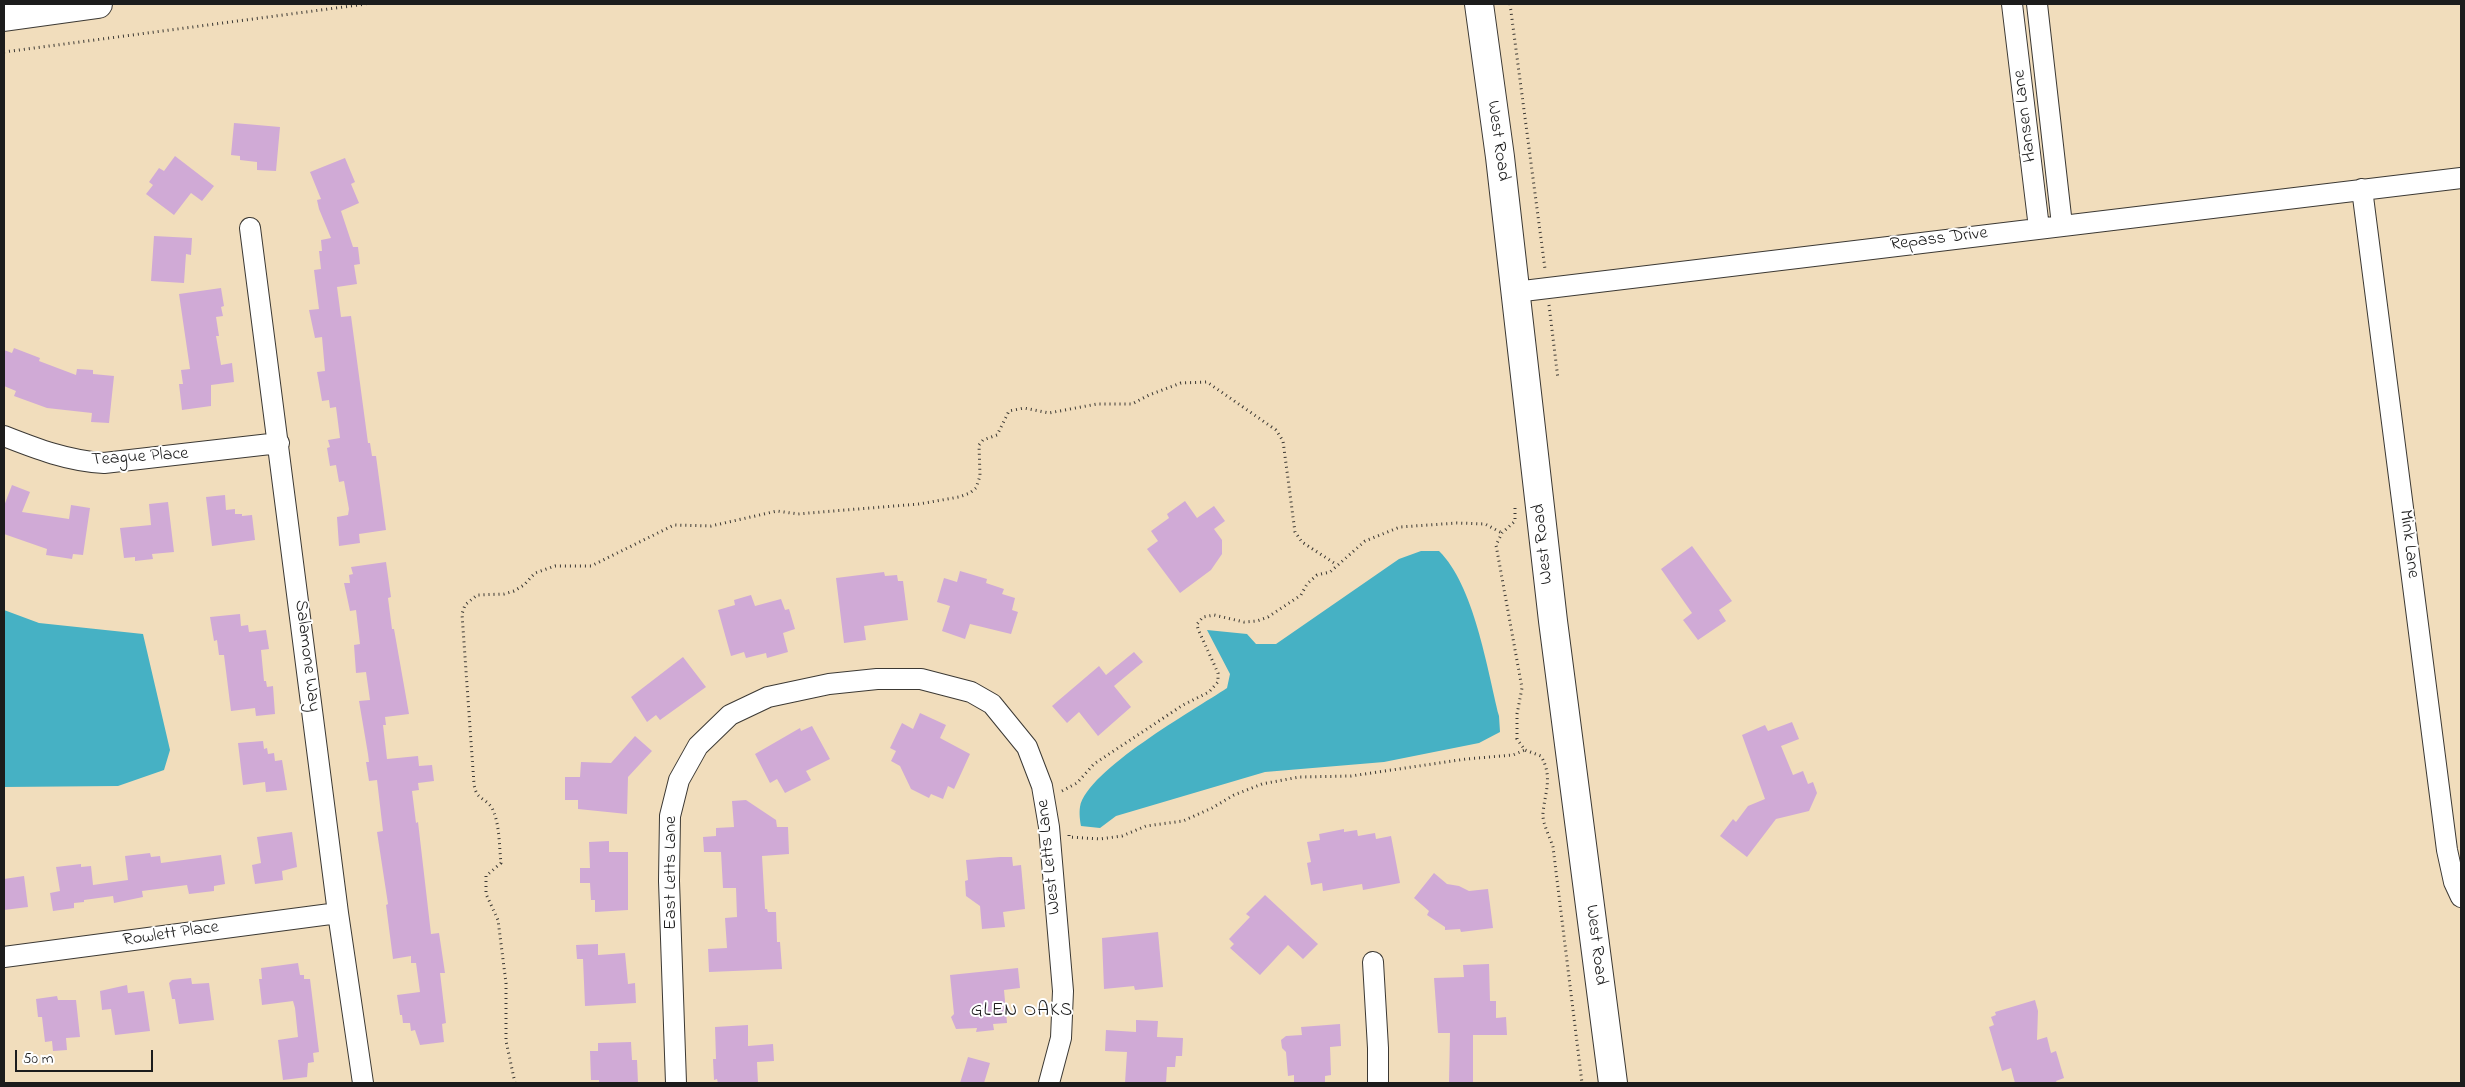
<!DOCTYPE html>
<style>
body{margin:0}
#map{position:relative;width:2465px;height:1087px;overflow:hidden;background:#f1ddbc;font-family:"Indie Flower",sans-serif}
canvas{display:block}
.frame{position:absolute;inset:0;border:5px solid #1c1c1c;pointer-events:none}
.scale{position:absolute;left:15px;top:1050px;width:138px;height:22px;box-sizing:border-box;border:2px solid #1c1c1c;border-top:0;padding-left:6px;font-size:15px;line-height:18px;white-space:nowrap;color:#1c1c1c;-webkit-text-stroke:4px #fff;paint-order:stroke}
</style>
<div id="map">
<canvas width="2465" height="1087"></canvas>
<div class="frame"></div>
<div class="scale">50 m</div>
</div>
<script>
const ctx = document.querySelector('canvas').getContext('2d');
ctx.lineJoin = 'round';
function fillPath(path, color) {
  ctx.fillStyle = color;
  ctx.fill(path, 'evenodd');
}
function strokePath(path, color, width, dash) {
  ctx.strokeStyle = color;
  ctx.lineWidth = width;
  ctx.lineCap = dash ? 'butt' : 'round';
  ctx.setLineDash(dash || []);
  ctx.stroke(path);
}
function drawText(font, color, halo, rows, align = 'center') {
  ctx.font = font + ' "Indie Flower",sans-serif';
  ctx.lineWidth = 4;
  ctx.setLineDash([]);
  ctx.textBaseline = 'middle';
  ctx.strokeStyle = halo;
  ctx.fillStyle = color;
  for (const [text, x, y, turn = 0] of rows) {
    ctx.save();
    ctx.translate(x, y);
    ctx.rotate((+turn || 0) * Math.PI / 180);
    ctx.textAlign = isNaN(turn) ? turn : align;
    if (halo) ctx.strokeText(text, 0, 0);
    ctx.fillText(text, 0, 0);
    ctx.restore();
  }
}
const water = new Path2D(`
 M1421 551H1439C1474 585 1487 668 1499 716L1500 732 1479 743 1384 762 1265 772 1116 816 1100 828 1081 826C1080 821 1079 813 1080 807 1087 770 1194 710 1227 688L1230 674 1207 630 1247 634 1256 644H1276L1399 559Z
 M4 610 39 623 143 634 170 750 164 770 118 786 4 787Z`);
const building = new Path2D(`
 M234 123 280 127 276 171 257 170V162L240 160V156L231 155Z
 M175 156 214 186 202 201 191 193 174 215 146 194 153 185 149 182 159 168 164 171Z
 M345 158 355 182 351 184 359 203 341 211 353 247H358L360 264 354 265 357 284 337 287 341 317 351 316 368 443H370L372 456H376L386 530 359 534 360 543 339 546 337 517 348 515 349 509 344 481 339 482 336 465 330 466 327 448 330 447 328 440 340 438 336 407 330 408 329 400 322 401 317 372 325 371 322 337 315 338 309 310 319 309 314 270 321 269 319 251H322L321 240 331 238 319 209 317 200 321 199 310 172Z
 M154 236 192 238 191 255 186 254 184 283 151 281Z
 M221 288 224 306 221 307 223 316 216 317 219 336H216L221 365 232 363 234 382 211 385V406L182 410 179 384H183L181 370 190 369 179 294Z
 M14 348 40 358 39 361 76 375 77 369 93 370V374L114 376 109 423 91 422 92 413 47 408 14 396 16 391 4 386V350L12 353Z
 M12 485 30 492 22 512 69 519 71 505 90 508 83 555 73 554 72 559 46 555 47 549 4 534V506Z
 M225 495 226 510 235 509V514H242V516L252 515 255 540 212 546 206 497Z
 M1185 501 1197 518 1214 506 1225 521 1214 529 1222 540V554L1211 570 1180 593 1147 549 1158 541 1151 531 1169 518 1167 514Z
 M168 502 174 552 152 554 153 559 135 561V557L124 558 120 528 151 525 149 504Z
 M1692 546 1732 601 1719 610 1726 621 1698 640 1683 620 1692 613 1661 569Z
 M386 562 391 597 388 598 392 629H394L409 714 385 717 386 725H383L387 759 418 756 419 766 432 765 434 781 418 783 419 790 412 791 416 823 418 822 431 934 439 933 445 973H440L446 1023 442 1024 444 1042 420 1045 415 1030 411 1031 410 1023H403L402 1015H400L397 995 420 992 416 963H411V956L393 959 386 905 388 904 377 832 383 831 377 780 369 781 366 762H369L368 754 359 701 370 700 366 672 356 673 354 645 360 644 356 610 350 611 344 583H350L349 575 353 574 351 567Z
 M960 571 987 579 986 583 1004 589 1002 594 1015 598 1012 610 1018 612 1011 634 970 624 965 639 942 631 950 606 937 602 944 578 957 582Z
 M884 572 885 576 897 575 898 581H903L908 620 864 626 866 640 844 643 836 578Z
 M751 595 755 606 781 599 785 610 789 609 795 629 783 633 788 652 767 658 766 653 746 658 744 652 731 656 718 610 735 605 734 600Z
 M240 614 241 626 248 625 249 632 266 630 269 649 261 650 264 681H266L267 687 273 686 275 714 256 716 255 708 231 711 224 655H219L217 640 214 641 210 617Z
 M1134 652 1143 662 1114 686 1131 707 1098 736 1079 712 1067 723 1052 706 1099 666 1106 675Z
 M683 657 706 687 660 720 656 715 647 722 631 697Z
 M920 713 946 725 940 738 970 754 954 789 948 786 943 799 931 794 929 798 911 789 900 766 891 761 896 751 890 748 902 723 913 729Z
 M1792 722 1799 739 1781 746 1793 775 1803 771 1808 784 1813 782 1817 793 1809 811 1776 819 1747 857 1720 836 1733 819 1736 822 1748 806 1765 799 1742 735 1765 725 1768 731Z
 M812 726 830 759 806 771 811 780 785 793 777 779 770 783 755 754 800 728 801 731Z
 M635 736 652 751 628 777 627 814 578 809V800H565V777H580L581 762 611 763Z
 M263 741 264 749 267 748 268 754 274 753 275 761 282 760 287 790 266 792 265 782 243 785 238 743Z
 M746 800 776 820 777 827H788L789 854 762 856 765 909H767L768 912H776L777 942H780L782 969 709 972 708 949 727 948 725 918 737 917 736 888H723L721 852H704L703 837 716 836V828L734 827 732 801Z
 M1344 829V832L1357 830 1358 836 1375 833 1376 839 1391 836 1400 883 1363 890 1362 884 1323 891 1322 883 1311 885 1307 863 1311 862 1307 842 1320 840 1319 834Z
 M292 832 297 867 282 871 283 880 255 884 252 865 261 863 257 837Z
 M609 841V852H628V910L595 912V900H591L590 883H580V868H590L589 842Z
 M150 853 151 857 160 856 161 863 221 855 225 884 214 886V891L189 894 187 885 142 891 143 897 114 903 113 896 84 900V902L74 903V908L53 911 50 893 60 891 56 867 81 864V867L91 866 93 885 128 880 125 856Z
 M1000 857H1012L1013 866 1021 865 1025 909 1003 912 1005 927 982 929 980 906 966 896 965 881 968 880 966 860Z
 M1434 873 1447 884 1459 886 1469 891 1488 889 1493 928 1461 932 1460 929 1445 930V927L1427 915 1429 911 1414 898Z
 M24 876 28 907 4 910V879Z
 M1265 895 1318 944 1303 959 1288 945 1260 975 1230 948 1234 944 1229 939 1250 917 1246 914Z
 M1158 932 1163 987 1135 990 1134 986 1104 989 1102 938Z
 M598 944V955L625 953 628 984 635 983 636 1003 585 1006 583 959H577L576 945Z
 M298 963 300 975H304V979H310L319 1052 313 1053 314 1062 308 1063 307 1077 283 1080 278 1040 298 1037 295 1008 293 1001 262 1005 259 979H262L261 968Z
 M1489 964 1490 1001H1496V1018L1506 1017 1507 1035H1473V1083H1449L1450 1033H1438L1434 978 1464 977 1463 965Z
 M1018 968 1020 988 1004 990 1007 1023 993 1024 994 1030 976 1032 977 1028 956 1029 951 1017 954 1014 950 975Z
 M191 978 192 984 209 983 214 1020 179 1024 175 999H172L169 983 172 980Z
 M127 985 128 993 144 991 150 1031 115 1035 111 1009 102 1010 100 991Z
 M57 996 58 1000H76L80 1037 66 1038 67 1050 53 1051 52 1041 45 1042 42 1017H38L36 999Z
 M2035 1000 2038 1011 2037 1040 2047 1037 2051 1053 2056 1051 2064 1078 2056 1081 2057 1083H2015L2011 1068 2002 1071 1989 1027 1994 1025 1991 1017 1996 1015 1995 1012Z
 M1136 1020 1158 1021 1157 1037 1183 1038 1182 1056H1176L1175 1067H1167L1166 1083H1125L1127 1052 1105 1051 1106 1030 1136 1032Z
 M1340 1024 1341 1046 1330 1047 1331 1075 1325 1076V1083H1294V1075L1288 1076 1286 1052 1282 1048 1281 1040 1286 1036 1302 1035 1301 1027Z
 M748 1025V1046L773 1044 774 1061 757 1062 758 1083H718L717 1079 714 1080 713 1059H716L715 1027Z
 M631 1042 632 1060H637L638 1083H599V1080H591L590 1051H598V1043Z
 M968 1057 990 1063 984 1083H960Z`);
const path = new Path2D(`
 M1510 4 1545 269
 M4 52 366 4
 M1549 305 1558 379
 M1515 508V521L1502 533 1496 545 1522 688 1517 714V739L1525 750 1541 756C1553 777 1545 792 1543 813 1542 823 1550 837 1553 847L1582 1083
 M1062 791 1077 783 1094 764 1183 705 1209 692 1218 682V673L1198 629 1197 624 1203 617 1214 615 1244 622 1257 621 1268 617 1301 595 1307 584 1317 575 1330 572 1365 541 1400 527 1457 523 1485 524 1502 533
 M1069 835V837L1100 839 1122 836 1146 826 1183 821 1212 808 1234 795 1262 784 1299 777 1351 776 1466 759 1513 755 1525 750
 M515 1083 506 1041V983L498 920 486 894V876L501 863C499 846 500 824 492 808 485 797 476 800 474 784L462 614 465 605 477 595 504 594 514 591 524 585 535 573 555 566H591L674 525 711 526 777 511 798 514 821 512 919 504 959 497 970 493 976 488 980 476 979 445 983 440 997 435 1009 411 1024 408 1049 413 1097 404H1132L1149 395 1181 383 1207 382 1276 430 1283 441 1295 532 1302 542 1337 565`);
const street = new Path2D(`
 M2012 4 2039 228
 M2037 4 2062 225
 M2362 189 2447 850 2454 882 2461 897
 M250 228 338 913 363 1083
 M1515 292 2461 178
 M4 436C37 449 68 461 104 463L279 443
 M4 957 338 913
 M1373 962 1378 1048V1083
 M676 1083 669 881 670 816 679 780 698 746 730 715 768 697 829 684 877 679H921L971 692 992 704 1027 747 1042 786 1049 827 1063 991 1061 1038 1049 1083`);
const secondary = new Path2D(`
 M1479 4 1500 157 1553 621 1613 1083
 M4 17 98 4`);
const streetNames = [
 ["Hansen Lane",2026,116,-97],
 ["West Road",1497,141,82],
 ["Repass Drive",1939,240,-7],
 ["Teague Place",140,458,-4],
 ["West Road",1544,544,-96],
 ["Mink Lane",2408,544,83],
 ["Salamone Way",306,656,83],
 ["West Letts Lane",1050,857,-96],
 ["East Letts Lane",672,873,-90],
 ["Rowlett Place",171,935,-8],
 ["West Road",1595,945,83]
];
const neighbourhoodNames = [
 ["GLEN OAKS",1022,1012]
];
fillPath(water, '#46b1c4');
fillPath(building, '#d0aad6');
strokePath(street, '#3c3934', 22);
strokePath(secondary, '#3c3934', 30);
strokePath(path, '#3c3934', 3, [1, 4]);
strokePath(street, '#fff', 20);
strokePath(secondary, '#fff', 28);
drawText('18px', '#1c1c1c', '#fff', streetNames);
ctx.letterSpacing = '1px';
drawText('19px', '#1c1c1c', '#fff', neighbourhoodNames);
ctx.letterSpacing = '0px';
</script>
